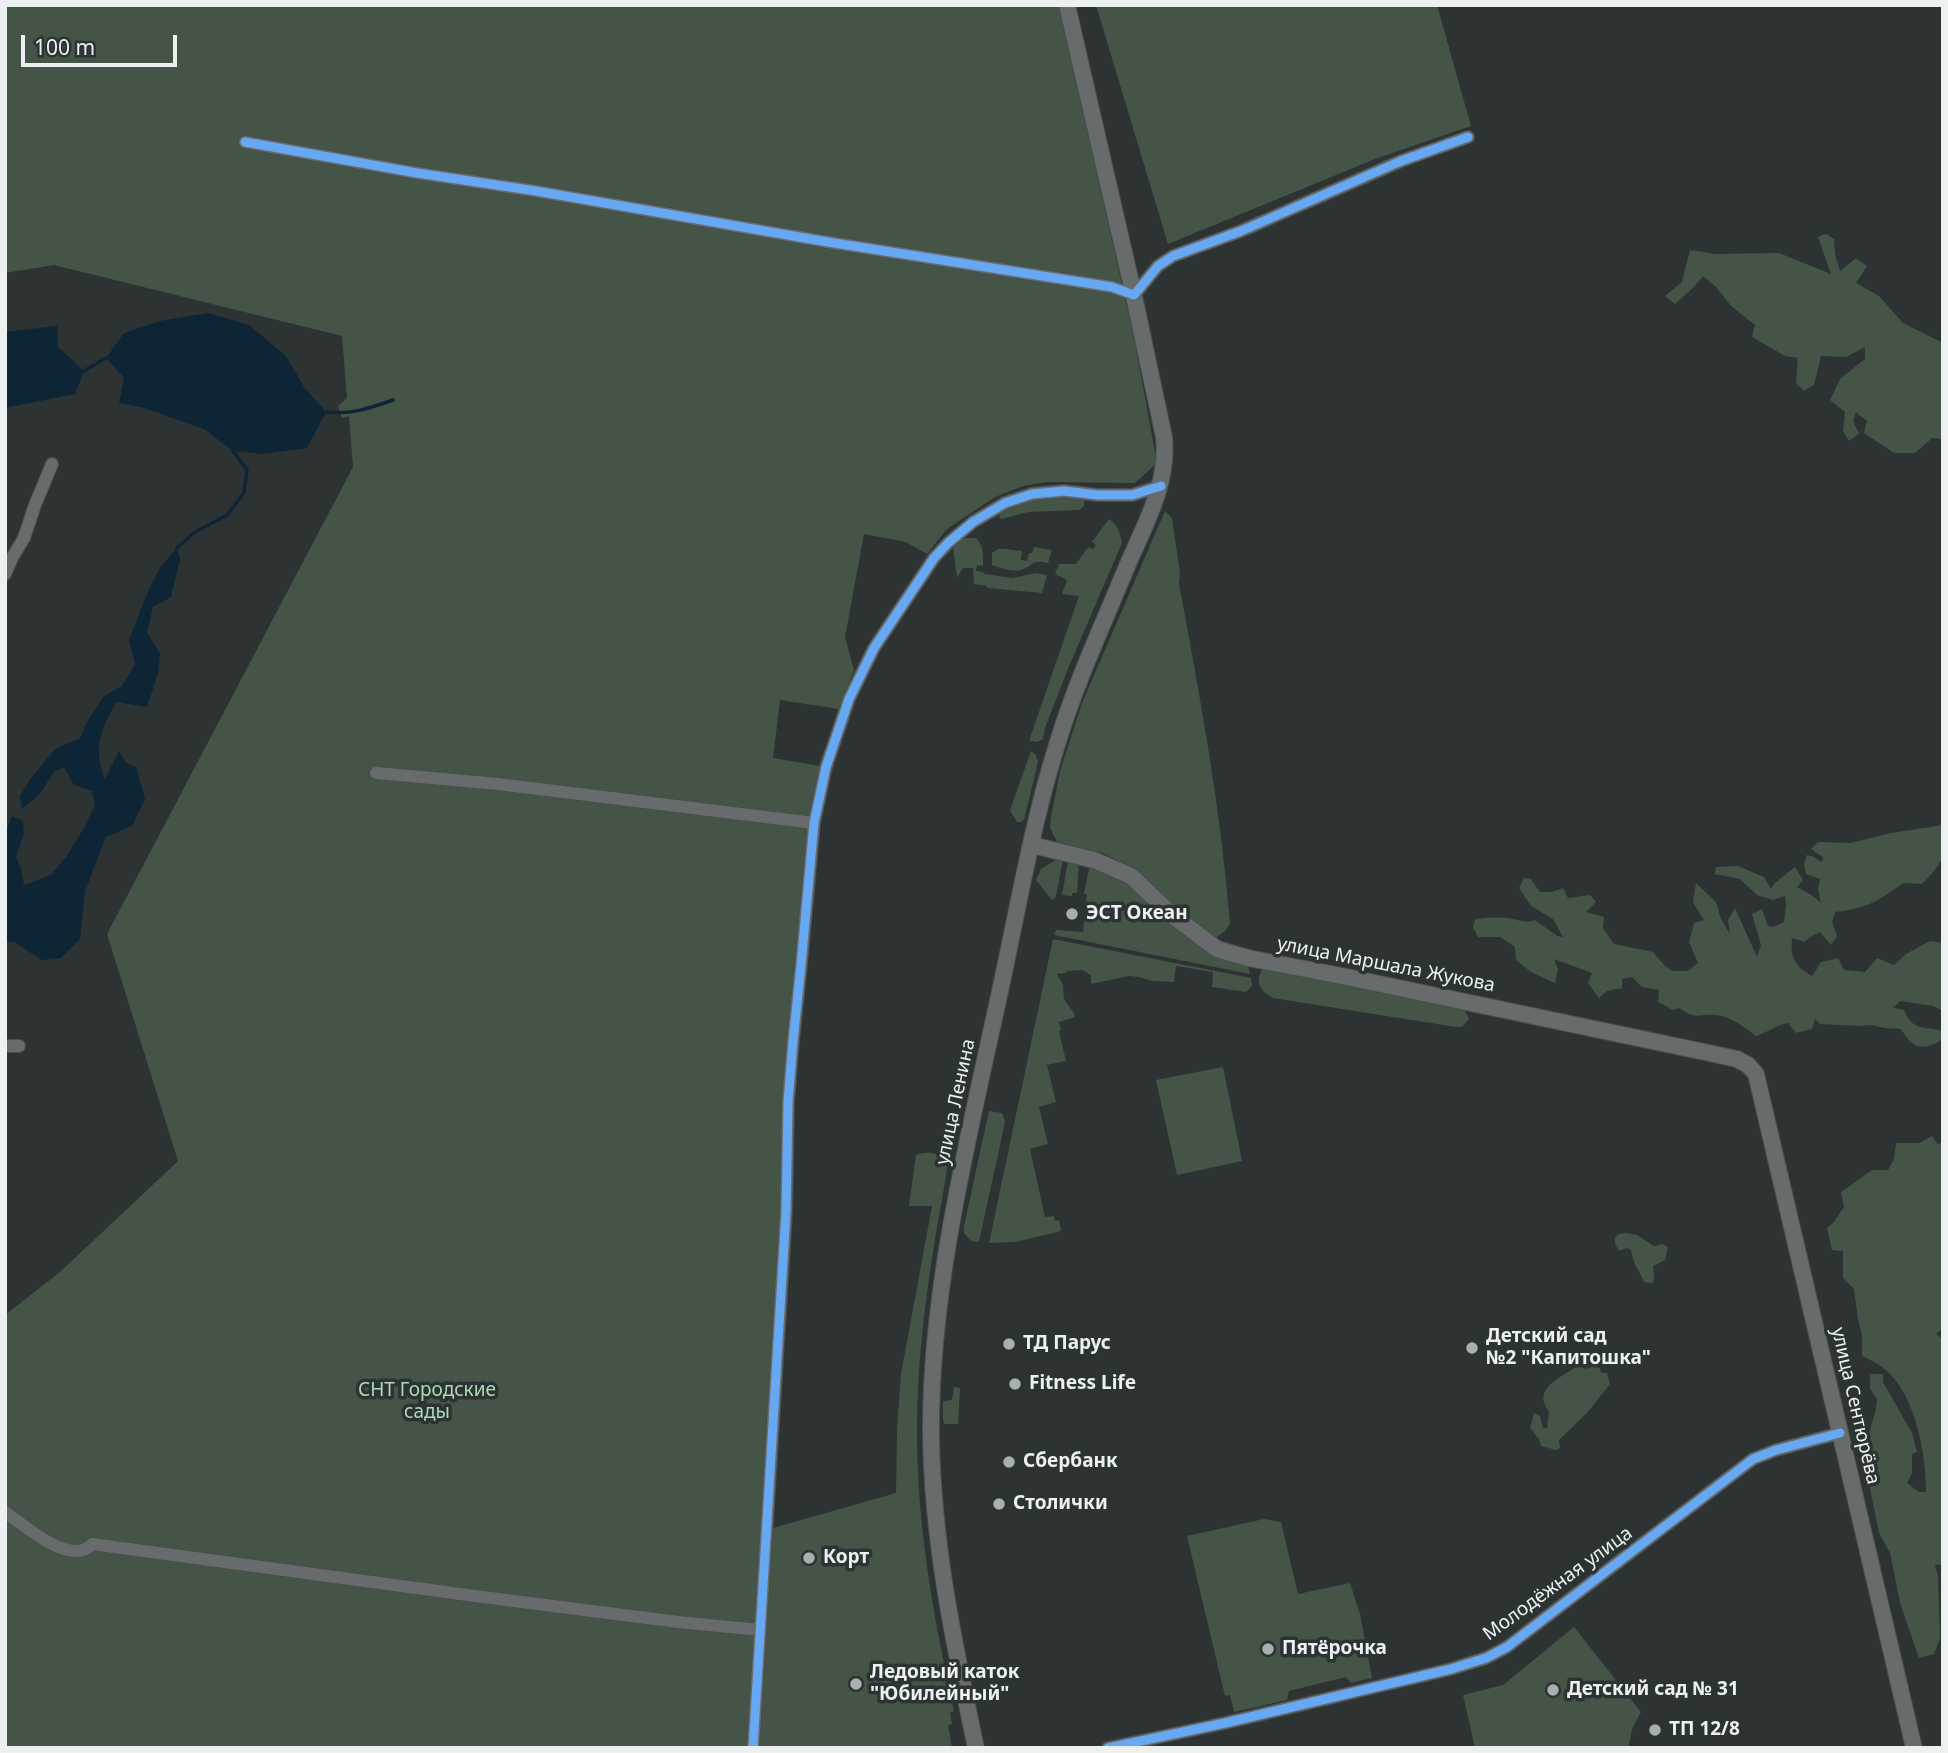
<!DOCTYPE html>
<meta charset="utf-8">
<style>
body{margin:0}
#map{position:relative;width:1948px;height:1753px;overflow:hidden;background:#2d3232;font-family:"Noto Sans",sans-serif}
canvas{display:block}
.frame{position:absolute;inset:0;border:7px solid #ecf0f0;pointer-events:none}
.scale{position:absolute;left:21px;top:35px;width:156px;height:32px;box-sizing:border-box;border:4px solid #ecf0f0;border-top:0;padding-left:9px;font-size:21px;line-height:24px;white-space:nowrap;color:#ecf0f0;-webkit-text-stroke:5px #2c3333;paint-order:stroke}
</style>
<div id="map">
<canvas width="1948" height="1753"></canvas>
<div class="frame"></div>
<div class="scale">100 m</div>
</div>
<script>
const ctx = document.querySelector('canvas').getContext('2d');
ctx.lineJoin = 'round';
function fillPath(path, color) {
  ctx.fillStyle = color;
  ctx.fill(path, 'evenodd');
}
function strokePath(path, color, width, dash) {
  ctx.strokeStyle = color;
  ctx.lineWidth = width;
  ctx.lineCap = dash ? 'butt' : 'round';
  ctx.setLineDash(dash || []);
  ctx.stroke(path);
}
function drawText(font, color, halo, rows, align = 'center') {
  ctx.font = font + ' "Noto Sans",sans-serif';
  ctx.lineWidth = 7;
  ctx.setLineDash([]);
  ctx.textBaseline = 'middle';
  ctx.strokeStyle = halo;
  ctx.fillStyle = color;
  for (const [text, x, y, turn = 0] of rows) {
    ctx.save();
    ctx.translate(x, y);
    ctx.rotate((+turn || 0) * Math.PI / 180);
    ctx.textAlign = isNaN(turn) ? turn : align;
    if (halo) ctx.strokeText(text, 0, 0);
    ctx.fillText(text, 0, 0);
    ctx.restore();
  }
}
const green = new Path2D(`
 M5 5H1058L1062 18 1135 343 1157 463 1135 483 1046 482 1023 486 995 497 947 529 927 554 906 542 864 534 845 637 854 670 839 709 780 700 773 758 826 767 801 965 766 1530 896 1493 897 1431 901 1374 932 1206H909L916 1155C929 1150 943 1153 947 1167 944 1193 938 1219 934 1246 924 1307 917 1370 917 1432 917 1527 934 1619 954 1711L950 1713 952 1724 948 1725 952 1748H5V1315L60 1272 178 1161 107 934 353 467 349 416 342 418 338 406 347 398 342 336 54 265 5 273Z
 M1096 5H1437L1471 126 1375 159 1168 244Z
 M1826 234 1834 239 1835 254 1840 271 1856 258 1867 266 1856 283 1879 296 1903 323 1943 343V439L1932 438 1915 453H1894L1864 433 1867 421 1856 412 1853 421 1859 434 1849 441 1843 431 1845 412 1830 400 1840 379 1865 359V347L1846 357 1821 356 1814 385 1804 391 1796 383 1798 358 1785 356 1752 337 1755 325 1731 306 1716 287 1703 276 1694 287 1675 304 1665 296 1682 282 1690 250 1716 254 1779 253 1831 274 1818 237Z
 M1051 497H1080L1083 498C1086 504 1084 507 1079 510L1028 512 1002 519 999 518 1001 510 1026 501Z
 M1165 511 1172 518 1180 573 1179 584C1200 696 1221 810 1230 924L1225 931 1214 939 1191 922 1129 866 1103 853 1057 842 1050 828 1051 817 1060 771 1082 703Z
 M1109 519C1118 525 1120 532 1122 543L1067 671 1045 728 1043 739 1037 742 1029 741 1079 596 1062 594 1067 580 1055 574 1059 564H1076L1088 547 1093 549 1096 545 1092 542Z
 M964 538H976C984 547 983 554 983 566L977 565 976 571 983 572 984 574 1013 578 1036 573 1047 575 1042 593 987 588V586L974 584 973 568H963L957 578 953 547Z
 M1034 547 1052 550 1048 563C1030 559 1034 566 1021 570 1013 572 999 568 992 565V553L998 549H1005L1022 551 1021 560 1027 561 1029 553H1032Z
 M1031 751 1036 755 1038 762 1024 820 1021 822H1017L1010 810Z
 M1943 825C1943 858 1946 860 1922 884L1903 883C1878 902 1866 908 1835 912L1832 922 1837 936 1831 945 1820 932 1810 937 1805 942 1792 938C1790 957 1795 967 1812 976L1821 962 1838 958 1844 970 1865 972 1877 958 1894 965 1906 954 1930 941 1943 943V1011L1933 1006 1900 1001 1893 1008 1904 1010C1912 1031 1924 1026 1943 1031V1039C1922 1052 1913 1049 1901 1029L1885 1028 1871 1025 1859 1026 1820 1024 1815 1019 1812 1029 1796 1033 1788 1023C1777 1025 1768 1032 1756 1036 1744 1027 1732 1017 1716 1015 1698 1013 1698 1021 1679 1008L1673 1010 1658 1002 1659 990 1642 987 1632 977 1622 979V988L1607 991 1599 998 1588 983 1592 973 1554 959 1558 969 1555 983 1531 972 1516 960 1515 947 1500 937H1478L1473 927 1475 919C1486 918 1495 917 1506 918 1519 919 1522 924 1535 920L1557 936 1563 937 1553 919 1531 906 1519 888 1524 878 1531 879 1540 892H1552L1563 888 1568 898 1590 895 1596 902 1586 912 1604 917 1603 928 1614 944 1653 952 1664 965 1672 971H1688L1698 963 1689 942 1694 923 1704 920 1693 902 1696 883 1716 902 1721 919 1730 934 1728 920 1735 908 1757 957 1761 945 1752 914 1762 909 1768 926 1773 927 1784 922 1786 905 1785 896 1773 900 1757 895 1740 879 1715 874 1716 867 1738 866 1764 877 1771 889 1775 883 1795 867 1803 880 1797 887 1813 896 1821 903 1818 889 1820 879 1806 874 1804 864 1807 855 1814 857 1821 862 1824 858 1811 849 1818 842 1851 843 1891 833Z
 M1057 859 1063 860 1056 896 1052 900 1036 880 1041 869Z
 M1068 861 1079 862 1077 893H1072V896L1062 895Z
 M1090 864 1126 882 1195 943 1208 951 1248 965 1250 974 1054 935 1056 930 1083 932 1087 894H1084Z
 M1053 939 1251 978 1252 986 1246 992 1212 987 1213 972 1176 966 1174 982 1152 981 1139 977 1129 976 1091 984V975L1082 970 1067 971 1066 973 1057 974 1063 985 1064 999 1074 1013 1075 1017 1059 1022 1061 1030 1059 1031 1066 1061 1047 1065 1056 1102 1039 1107 1048 1144 1030 1149 1045 1217 1054 1216 1055 1221 1059 1220 1061 1231 1016 1242 989 1243Z
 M1268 968 1460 1007 1465 1011 1469 1019 1462 1027H1456L1273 998C1262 992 1254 983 1262 970Z
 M1223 1067 1242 1161 1177 1175 1156 1080Z
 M989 1111 1002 1113 1005 1122 979 1242 971 1241 964 1233V1226Z
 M1932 1136 1938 1145 1943 1141V1328L1936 1334 1943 1339V1564L1935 1565 1938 1576 1940 1638 1934 1654 1919 1658 1900 1603 1890 1553 1879 1533 1863 1454 1876 1409 1877 1399 1870 1389V1374H1883V1382L1912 1433 1917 1452 1912 1454V1473L1907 1483 1919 1492H1926C1926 1454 1916 1397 1886 1370 1879 1364 1870 1360 1862 1356V1335L1858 1320 1854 1289 1843 1278V1251L1832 1250 1827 1228 1834 1222 1844 1207 1841 1192 1872 1170H1888L1894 1159 1896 1143H1919Z
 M1627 1233 1637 1235 1654 1246 1662 1244 1668 1247 1665 1260 1653 1266 1654 1276 1653 1283 1644 1282C1639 1269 1633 1265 1631 1250L1627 1248 1619 1251 1615 1244V1238L1619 1234Z
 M1577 1366 1587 1369 1593 1366 1599 1368 1602 1373H1607L1610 1384 1587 1413 1559 1440 1560 1448 1556 1450 1541 1446 1539 1439 1530 1428 1534 1413 1540 1416 1543 1428H1547L1549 1411C1531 1388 1563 1377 1577 1366Z
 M954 1387 960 1388 958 1424H944L943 1420V1401L952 1400Z
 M1264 1519 1281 1522 1298 1594 1350 1583 1360 1614 1372 1678 1351 1683 1346 1677 1289 1691 1287 1700 1234 1712 1230 1695 1225 1696 1187 1536Z
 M1574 1627 1641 1712 1632 1729 1628 1748H1475L1463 1695 1503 1685Z`);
const water = new Path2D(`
 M208 313 249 325 286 356 304 387 326 412 307 448 263 454 233 451 204 429 141 407 119 403 124 378 106 358 124 333 160 321Z
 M57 326 58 347 84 371 75 394 5 408V332Z
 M177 548 180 559 171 597 153 607 147 632 160 654 158 673 147 707 116 702C101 731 92 746 105 779L119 751 126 763 136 767 145 799 132 826 106 837 85 891 80 939 61 958 41 960 15 942H5V833L12 816 23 821 24 834 16 857 21 868 24 885 51 875 66 857 84 828 95 805 92 791 74 785 64 767 54 772 39 795 22 809 20 796 31 778 55 749 80 738 87 722 103 697 122 686 135 664 129 640 144 601 159 569Z`);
const stream = new Path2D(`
 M84 371 106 358
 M326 412C351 415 370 408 393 400
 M177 548 195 532 227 515 244 493 247 470 233 451`);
const street = new Path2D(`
 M245 142 417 173 536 191 828 242 1112 287 1134 295 1158 266 1173 256 1241 231 1401 161 1468 137
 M5 574 12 558 24 538 35 505 52 464
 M376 773 498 784 814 823
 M5 1046H19
 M5 1512C23 1524 71 1568 92 1544L475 1596 678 1622 760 1630
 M753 1748 786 1212 788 1102 793 1041 801 965 814 823 826 767 849 699 874 648 934 558 948 543 973 522 1005 503 1032 494 1064 491 1098 495H1132L1161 486
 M1108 1748 1225 1723 1451 1669 1486 1658 1507 1647 1753 1459 1776 1450 1840 1433`);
const secondary = new Path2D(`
 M1032 845 1094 860 1131 876 1172 915 1217 949 1248 958 1342 976 1714 1054 1737 1059 1748 1065 1756 1074 1914 1748
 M976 1748C954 1644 932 1540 931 1433 930 1291 967 1144 997 1005 1016 920 1030 832 1056 748 1074 687 1101 629 1125 571 1143 527 1169 486 1164 437L1132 287 1067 5`);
const cycleway = new Path2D(`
 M245 142 417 173 536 191 828 242 1112 287 1134 295 1158 266 1173 256 1241 231 1401 161 1468 137
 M753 1748 786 1212 788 1102 793 1041 801 965 814 823 826 767 849 699 874 648 934 558 948 543 973 522 1005 503 1032 494 1064 491 1098 495H1132L1161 486
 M1108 1748 1225 1723 1451 1669 1486 1658 1507 1647 1753 1459 1776 1450 1840 1433`);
const markers = [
 [1072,914,7,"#a9aeae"],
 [1009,1344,7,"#a9aeae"],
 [1472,1348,7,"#a9aeae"],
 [1015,1384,7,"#a9aeae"],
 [1009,1462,7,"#a9aeae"],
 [999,1504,7,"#a9aeae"],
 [809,1558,7,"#a9aeae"],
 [1268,1649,7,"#a9aeae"],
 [856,1684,7,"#a9aeae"],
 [1553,1690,7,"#a9aeae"],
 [1655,1730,7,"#a9aeae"]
];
const poiNames = [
 ["ЭСТ Океан",1086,914],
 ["Детский сад",1486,1337],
 ["№2 \"Капитошка\"",1486,1359],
 ["ТД Парус",1023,1344],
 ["Fitness Life",1029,1384],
 ["Сбербанк",1023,1462],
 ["Столички",1013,1504],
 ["Корт",823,1558],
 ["Пятёрочка",1282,1649],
 ["Ледовый каток",870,1673],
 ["\"Юбилейный\"",870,1695],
 ["Детский сад № 31",1567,1690],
 ["ТП 12/8",1669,1730]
];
const streetNames = [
 ["улица Маршала Жукова",1386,965,11],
 ["улица Ленина",956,1102,-78],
 ["улица Сентюрёва",1855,1406,77],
 ["Молодёжная улица",1558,1584,-36]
];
const parkNames = [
 ["СНТ Городские",427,1391],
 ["сады",427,1413]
];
fillPath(green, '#445548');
fillPath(water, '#0e2536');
strokePath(stream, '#0e2536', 3.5);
strokePath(street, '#494d4d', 14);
strokePath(secondary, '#494d4d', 18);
strokePath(street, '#686b6b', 12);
strokePath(secondary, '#686b6b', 16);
strokePath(cycleway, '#66a8f1', 9);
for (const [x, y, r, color] of markers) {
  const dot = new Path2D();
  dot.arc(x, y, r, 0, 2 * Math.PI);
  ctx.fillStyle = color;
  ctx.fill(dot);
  strokePath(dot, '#2c3333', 2.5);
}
drawText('bold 19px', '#ecf0f0', '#2c3333', poiNames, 'left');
drawText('19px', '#ecf0f0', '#2c3333', streetNames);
drawText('19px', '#abdbb2', '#2c3333', parkNames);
</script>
